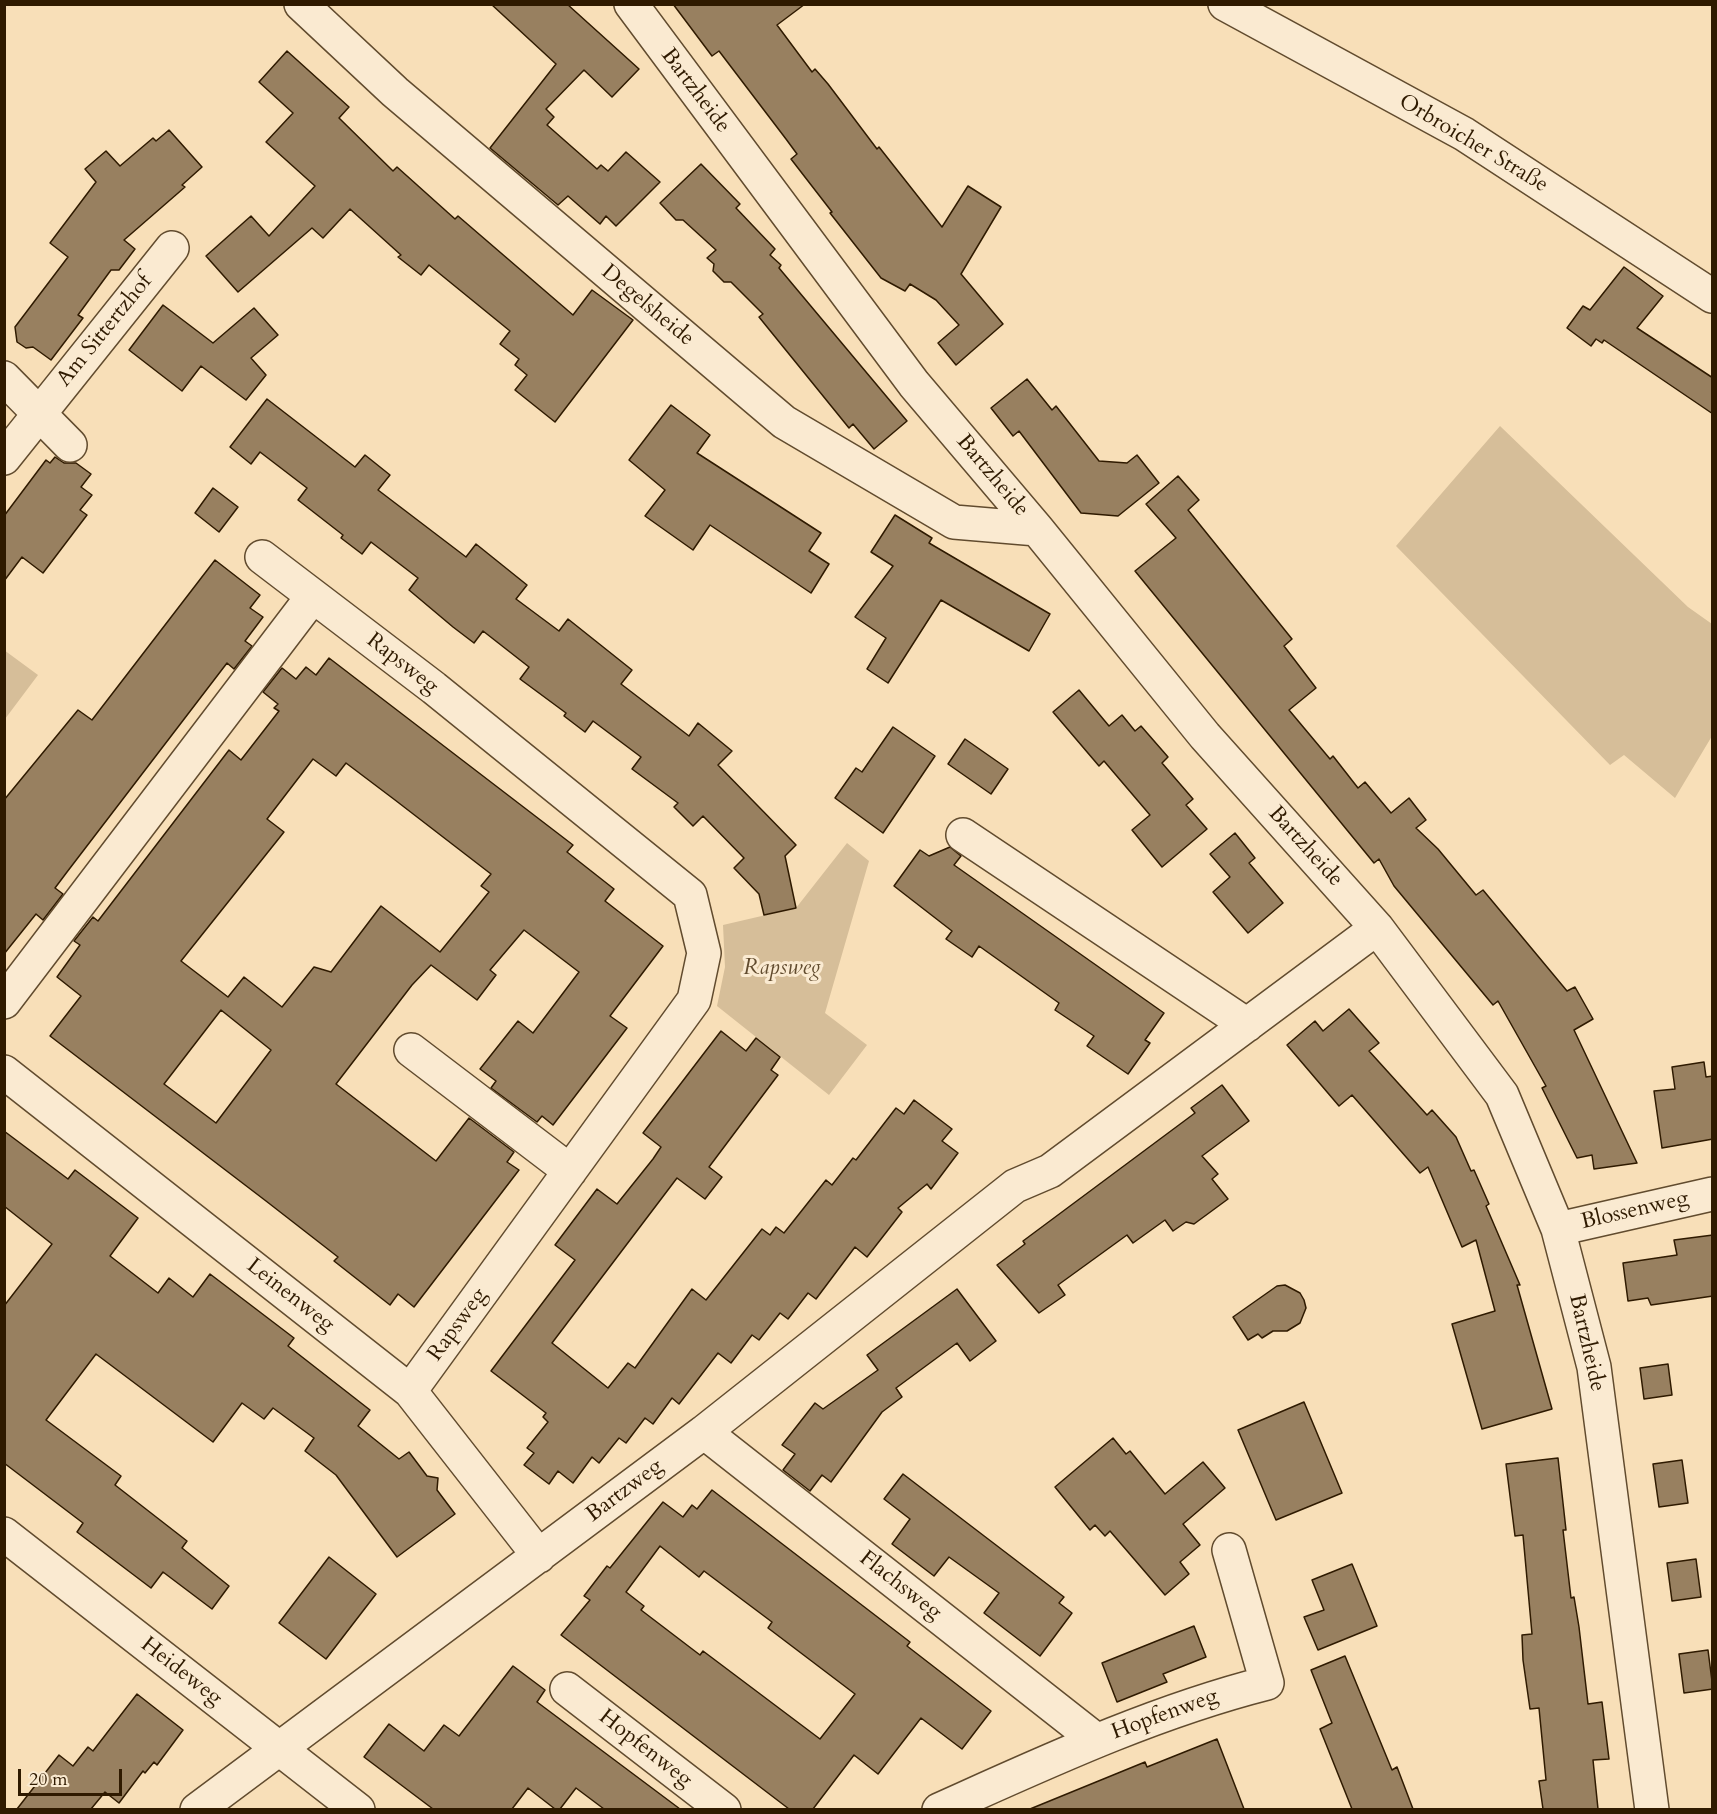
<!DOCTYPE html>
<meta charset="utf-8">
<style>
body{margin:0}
#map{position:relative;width:1717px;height:1814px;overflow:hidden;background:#f8dfb8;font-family:Cardo,serif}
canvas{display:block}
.frame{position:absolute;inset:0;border:6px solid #2f1a00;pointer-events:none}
.scale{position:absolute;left:18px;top:1769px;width:104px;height:27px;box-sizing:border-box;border:3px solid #2f1a00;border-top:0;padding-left:8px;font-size:18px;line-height:21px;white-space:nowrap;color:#2f1a00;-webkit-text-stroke:4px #faead1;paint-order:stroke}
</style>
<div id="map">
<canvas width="1717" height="1814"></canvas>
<div class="frame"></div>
<div class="scale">20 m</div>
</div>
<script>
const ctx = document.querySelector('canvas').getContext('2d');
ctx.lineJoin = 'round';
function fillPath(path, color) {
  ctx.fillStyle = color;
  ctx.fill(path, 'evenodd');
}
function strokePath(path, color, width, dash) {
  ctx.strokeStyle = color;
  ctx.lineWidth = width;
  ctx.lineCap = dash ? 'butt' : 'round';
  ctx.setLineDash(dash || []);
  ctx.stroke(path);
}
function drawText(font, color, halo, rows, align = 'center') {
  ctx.font = font + ' Cardo,serif';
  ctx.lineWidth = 6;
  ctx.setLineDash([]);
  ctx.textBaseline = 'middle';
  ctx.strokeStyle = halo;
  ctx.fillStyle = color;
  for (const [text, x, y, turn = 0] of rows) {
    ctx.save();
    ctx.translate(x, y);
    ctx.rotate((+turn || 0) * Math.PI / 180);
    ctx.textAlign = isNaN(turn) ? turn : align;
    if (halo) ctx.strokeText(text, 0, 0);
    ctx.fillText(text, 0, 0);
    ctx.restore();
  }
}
const green = new Path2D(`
 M1500 426 1688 607 1712 624V736L1675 798 1624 755 1610 765 1396 546Z
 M4 650 38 675 5 719H4Z
 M847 843 869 861 825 1013 867 1045 829 1095 717 1006 725 967 723 925 796 908Z`);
const building = new Path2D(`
 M491 4H567L639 69 612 97 584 70 546 109 554 117 547 125 597 169 601 165 608 171 626 152 660 182 616 226 606 216 600 224 568 196 558 205 490 148 556 64Z
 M673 4H805L777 25 812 72 815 69 828 84 877 149 879 147 942 227 968 186 1001 207 961 274 1003 324 956 365 938 343 959 325 936 300 910 284 905 291 881 278 830 213 832 212 791 159 797 154 786 139 719 51 712 56Z
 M287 51 349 107 339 118 393 171 397 167 455 219 458 216 573 315 592 290 633 320 555 422 515 390 527 375 515 365 519 359 500 344 510 331 429 265 421 275 398 257 401 255 350 209 323 238 312 228 238 292 206 256 251 216 269 236 315 186 266 142 293 113 259 82Z
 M169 130 202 167 182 185 185 187 124 240 135 249 119 270H111L78 315 83 318 51 360 33 347 26 348 17 342 15 327 68 257 50 243 96 182 85 169 106 151 120 166 153 138 156 141Z
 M701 164 740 204 736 208 775 249 770 255 781 265 779 268 907 421 874 449 853 424 849 428 759 317 763 314 731 282H724L713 271 714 264 707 258 716 250 683 220H676L660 203Z
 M1624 267 1663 296 1637 328 1713 378V414L1604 340 1602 343 1596 339 1591 346 1567 328 1583 306 1590 310Z
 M163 305 213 343 254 308 278 335 251 358 266 375 246 400 201 366 182 391 129 350Z
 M1027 379 1052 410 1056 406 1099 461 1127 463 1137 455 1159 483 1118 516 1081 513 1019 431 1013 436 991 408Z
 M267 399 355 467 365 455 390 475 378 490 466 557 476 544 527 585 516 599 559 631 568 619 632 670 621 684 689 736 698 723 732 751 718 765 796 845 785 856 796 908 764 915 759 894 734 868 744 858 703 816 693 826 674 807 678 803 632 769 641 757 593 721 585 732 564 716 566 713 520 679 529 667 483 631 474 643 453 627 409 590 418 578 371 542 362 554 341 538 343 535 298 500 307 488 260 452 251 464 230 447Z
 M671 405 710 435 697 453 821 533 809 551 829 564 811 593 710 525 693 550 645 516 665 490 629 460Z
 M55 457 64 463H76L91 474 81 487 92 495 80 510 87 515 43 573 22 557 4 581V516L46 460 50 463Z
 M1178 476 1199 500 1188 510 1292 639 1284 646 1316 688 1289 710 1330 759 1333 756 1358 788 1365 782 1391 813 1409 798 1426 820 1416 828 1438 849 1476 895 1483 890 1567 991 1575 987 1593 1019 1574 1030 1637 1163 1594 1169 1592 1155 1577 1158 1542 1088 1546 1086 1498 1001 1493 1005 1394 886 1379 859 1374 863 1135 571 1176 538 1146 504Z
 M213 488 238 507 219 532 195 513Z
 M895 515 932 538 929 543 1050 614 1029 651 941 600 888 683 867 669 886 638 855 617 893 566 871 552Z
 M215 560 260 595 250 608 263 617 245 641 252 646 234 669 227 663 67 872 55 888 63 894 43 920 36 914 4 954V800L78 710 92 720Z
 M329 658 573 845 567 852 614 889 605 901 663 946 610 1016 627 1028 553 1125 542 1116 537 1122 491 1088 496 1081 480 1069 518 1021 533 1033 579 972 524 930 490 970 496 975 477 1000 431 965 412 985 336 1084 436 1161 469 1118 514 1152 507 1162 519 1170 414 1307 398 1294 390 1305 334 1261 338 1257 266 1201 50 1036 81 996 57 977 80 945 74 941 93 917 98 921 229 750 241 760 279 711 274 708 278 704 263 692 282 668 296 679 306 667 316 675ZM313 759 336 776 346 763 395 800 491 874 481 886 489 892 440 952 381 906 331 972 314 967 282 1007 244 977 228 997 181 961 284 832 267 819ZM221 1010 271 1050 216 1123 164 1084Z
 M1079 690 1109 726 1122 715 1135 731 1141 726 1168 757 1162 763 1193 799 1186 805 1207 829 1162 867 1132 830 1150 815 1104 761 1099 766 1053 712Z
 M893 727 935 756 883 833 835 798 856 768 862 772Z
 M965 739 1008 769 991 794 948 764Z
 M1235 833 1255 858 1249 863 1283 903 1248 933 1213 892 1230 877 1210 854Z
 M950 847 961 856 954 865 1164 1013 1145 1040 1150 1043 1128 1074 1087 1046 1094 1036 1055 1010 1059 1003 979 946 972 957 946 939 952 931 894 886 920 850 929 856Z
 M1349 1009 1379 1043 1369 1051 1427 1115 1432 1110 1456 1137 1471 1171 1474 1170 1489 1204 1486 1206 1520 1285H1517L1552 1409 1482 1429 1452 1324 1495 1311 1476 1240 1462 1247 1428 1167 1420 1173 1352 1095 1339 1106 1287 1045 1315 1021 1323 1031Z
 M721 1031 746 1051 756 1038 780 1057 771 1070 778 1075 709 1167 722 1177 705 1199 677 1178 552 1343 608 1388 628 1363 635 1368 692 1289 706 1300 762 1229 770 1235 776 1227 784 1233 826 1180 832 1185 853 1158 856 1160 896 1108 904 1114 914 1100 952 1129 942 1141 958 1153 931 1189 927 1184 898 1208 902 1212 867 1257 855 1247 816 1299 808 1293 788 1319 780 1313 759 1340 752 1335 731 1363 718 1353 679 1404 672 1398 653 1424 645 1418 626 1443 619 1438 599 1463 592 1457 573 1483 558 1471 549 1484 524 1465 534 1453 527 1448 548 1422 543 1417 546 1413 491 1371 575 1260 555 1245 597 1189 617 1204 653 1159 661 1147 643 1133Z
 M1704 1062 1706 1077 1713 1076V1139L1662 1148 1654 1091 1675 1089 1672 1067Z
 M1222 1085 1249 1121 1202 1156 1218 1174 1212 1179 1228 1199 1194 1224 1186 1222 1173 1231 1165 1220 1133 1243 1127 1235 1058 1285 1065 1295 1039 1313 997 1265 1025 1244 1023 1241 1195 1113 1191 1108Z
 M4 1131 68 1179 75 1170 138 1218 110 1256 158 1293 169 1278 193 1297 210 1274 294 1338 288 1346 370 1410 358 1426 399 1459 409 1452 427 1476 438 1478 437 1490 455 1514 397 1557 336 1475 305 1451 314 1438 273 1408 264 1419 242 1403 213 1442 96 1354 46 1420 121 1476 115 1485 187 1541 182 1548 229 1586 212 1609 163 1572 151 1588 77 1532 83 1523 4 1463V1306L52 1244 4 1206Z
 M1713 1235V1296L1651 1305 1648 1298 1628 1301 1623 1263 1677 1255 1674 1240Z
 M1285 1285 1300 1293 1304 1300 1306 1308 1300 1323 1287 1331H1273L1262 1338 1258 1334 1248 1340 1233 1317 1277 1286Z
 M957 1289 996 1341 970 1361 957 1343 896 1388 902 1397 882 1412 831 1482 822 1475 810 1491 783 1470 795 1454 782 1445 815 1403 823 1409 878 1370 867 1355Z
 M1668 1364 1672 1395 1644 1399 1640 1368Z
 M1304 1402 1342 1493 1276 1520 1238 1430Z
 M1113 1438 1126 1454 1130 1451 1165 1494 1203 1462 1225 1488 1183 1524 1200 1545 1180 1562 1189 1574 1165 1595 1110 1531 1105 1536 1095 1525 1090 1530 1055 1487Z
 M1558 1458 1566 1530H1563L1571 1598 1574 1597 1579 1627 1588 1704 1602 1702 1609 1759 1593 1760 1598 1809H1543L1539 1781 1546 1780 1539 1708 1530 1709 1523 1660 1522 1635 1532 1634 1523 1535 1515 1536 1506 1464Z
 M1682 1460 1688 1503 1659 1507 1653 1464Z
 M903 1474 1064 1597 1059 1603 1072 1613 1040 1656 984 1613 999 1593 949 1557 934 1576 892 1544 910 1519 884 1499Z
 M712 1490 910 1642 907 1646 991 1711 962 1749 921 1718 878 1774 854 1755 813 1809H789L561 1635 590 1600 584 1596 607 1566 610 1568 663 1502 683 1517 692 1505 697 1509ZM660 1546 699 1577 704 1571 772 1622 768 1628 855 1694 820 1739 703 1651 700 1655 641 1610 644 1606 626 1592Z
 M329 1557 376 1594 326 1659 279 1623Z
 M1696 1559 1701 1597 1672 1601 1667 1563Z
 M1352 1564 1377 1626 1318 1650 1304 1617 1324 1610 1312 1580Z
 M1194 1626 1206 1657 1163 1674 1167 1682 1117 1702 1102 1663Z
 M1708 1650 1713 1689 1684 1693 1679 1654Z
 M1345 1656 1392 1770 1397 1767 1413 1809H1352L1320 1729 1332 1723 1311 1670Z
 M513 1666 545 1690 537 1702 680 1809H604L576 1788 560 1809H555L528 1788 512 1809H433L364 1757 389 1724 424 1751 444 1725 459 1736Z
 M137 1694 183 1730 157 1765 154 1762 145 1773 143 1771 119 1803 105 1792 91 1809H17L59 1755 73 1766 88 1747 93 1751Z
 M1217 1739 1244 1809H1030L1145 1762 1147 1767Z`);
const minor = new Path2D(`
 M301 4 395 92 784 422 954 522 1037 529
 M631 4 914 384 1037 529 1205 736 1377 928 1502 1095 1558 1229 1594 1367 1652 1810
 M1225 4 1464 134 1712 296
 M4 378 70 445
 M4 458 172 248
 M262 557 434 688 690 895 704 953 694 1000 410 1391
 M963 835 1247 1025
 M4 1002 313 596
 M411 1050 570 1171
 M4 1072 410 1391 539 1556
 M1558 1229 1712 1194
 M704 1432 1096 1740
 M4 1534 358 1810
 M567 1689 724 1810
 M197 1810 704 1432 1015 1186 1050 1171 1377 928
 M939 1810C1046 1762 1153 1712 1267 1683L1229 1550`);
const streetNames = [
 ["Bartzheide",695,91,53],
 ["Orbroicher Straße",1473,144,31],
 ["Degelsheide",647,306,40],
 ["Am Sittertzhof",105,331,-51],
 ["Bartzheide",992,476,50],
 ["Rapsweg",402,664,38],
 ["Bartzheide",1305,847,48],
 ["Blossenweg",1635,1211,-13],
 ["Leinenweg",290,1296,38],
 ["Rapsweg",458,1325,-54],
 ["Bartzheide",1586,1343,77],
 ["Bartzweg",625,1491,-37],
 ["Flachsweg",900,1586,38],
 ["Heideweg",181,1672,38],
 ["Hopfenweg",1165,1715,-20],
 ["Hopfenweg",645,1749,38]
];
const parkNames = [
 ["Rapsweg",782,969]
];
fillPath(green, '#d6be99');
fillPath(building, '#988060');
strokePath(building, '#2f1a00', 1.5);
strokePath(minor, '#614b2e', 36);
strokePath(minor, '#faead1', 33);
drawText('22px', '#2f1a00', '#faead1', streetNames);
drawText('italic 22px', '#614b2e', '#faead1', parkNames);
</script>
